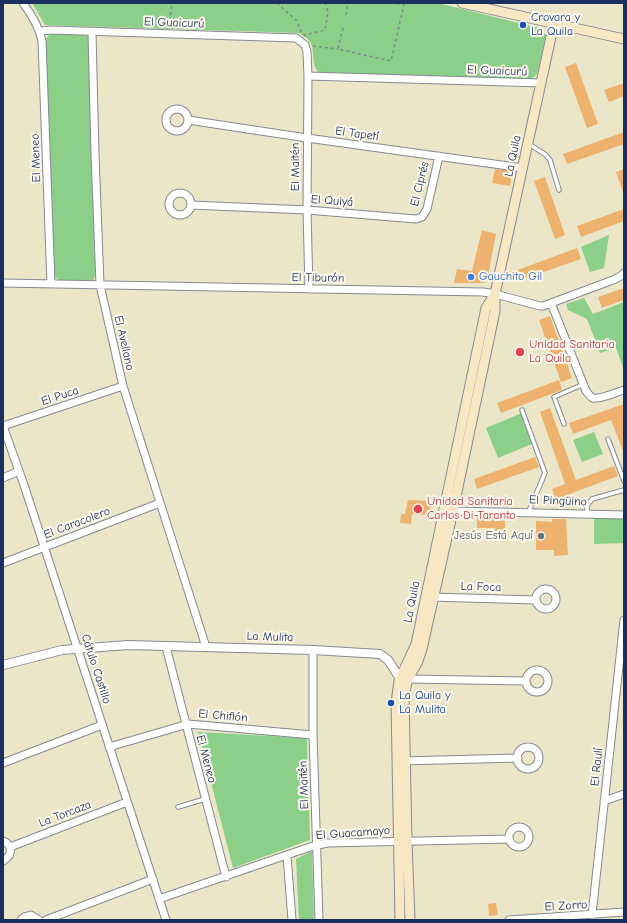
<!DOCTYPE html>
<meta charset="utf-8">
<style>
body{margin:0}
#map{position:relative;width:627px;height:923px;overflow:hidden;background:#ece6c8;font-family:"Comic Neue",sans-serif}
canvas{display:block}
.frame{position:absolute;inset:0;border:4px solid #1b2f5e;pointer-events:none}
</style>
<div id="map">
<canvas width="627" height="923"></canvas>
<div class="frame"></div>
</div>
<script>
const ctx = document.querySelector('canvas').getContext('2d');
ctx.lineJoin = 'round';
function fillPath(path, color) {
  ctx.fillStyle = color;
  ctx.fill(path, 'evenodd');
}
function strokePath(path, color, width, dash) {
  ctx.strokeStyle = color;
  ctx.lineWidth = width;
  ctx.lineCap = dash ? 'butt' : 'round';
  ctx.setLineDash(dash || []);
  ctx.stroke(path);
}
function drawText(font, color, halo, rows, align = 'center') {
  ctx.font = font + ' "Comic Neue",sans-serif';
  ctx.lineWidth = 4;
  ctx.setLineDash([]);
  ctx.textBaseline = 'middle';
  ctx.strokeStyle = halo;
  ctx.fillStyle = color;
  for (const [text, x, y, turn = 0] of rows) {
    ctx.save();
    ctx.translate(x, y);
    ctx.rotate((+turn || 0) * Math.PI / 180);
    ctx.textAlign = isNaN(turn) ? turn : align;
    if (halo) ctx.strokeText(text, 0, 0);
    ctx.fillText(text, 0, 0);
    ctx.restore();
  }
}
const green = new Path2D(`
 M32 3H438L539 28 546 35 537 74 530 80 318 72C311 64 315 53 311 44 309 39 303 36 299 33L45 25Z
 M53 33 84 34 88 36 90 40 96 274 93 280 90 282 60 280 56 278 54 274 45 40 49 35Z
 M609 235 604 268 590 272 581 247Z
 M584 298 593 314 624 302V370L616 348 600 353 587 319 568 310 566 304Z
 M522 413 534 443 498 458 486 428Z
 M594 432 603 454 582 462 573 440Z
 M594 516H624V543L594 544Z
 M198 732 307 738 310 840 233 868Z
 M312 851 314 920H299L296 859Z`);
const building = new Path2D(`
 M576 63 598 124 587 128 565 67Z
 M624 83V96L609 102 604 90Z
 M624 132V144L567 164 563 154Z
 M495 169 512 171 510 186 492 183Z
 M624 169V192H623L616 172Z
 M545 177 565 235 555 239 534 181Z
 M624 209V221L581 237 577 226Z
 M482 230 496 234 487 281 484 283H454L457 269 472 271Z
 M577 248 581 259 521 280V278H508L509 271 512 272Z
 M624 288V300L602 308 598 297Z
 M550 316 572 378 561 382 539 320Z
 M559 380 562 390 501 413 497 403Z
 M624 404V453L611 420 573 434 569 423Z
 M550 408 576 480 614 466 618 476 556 499 552 489 565 484 540 412Z
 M535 457 539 467 477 489 474 479Z
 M408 500 431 501 430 515 412 514 411 524 400 523 401 514H405Z
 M477 518 505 519V535H495V528H477Z
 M552 519H566L568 555 554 556V550H536V521L552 522Z
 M496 903 498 915 489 916 488 904Z`);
const path = new Path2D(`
 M277 3 297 21 302 34 305 35 325 30 328 12 325 3
 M346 15 348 3
 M169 27 172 3
 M343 28 338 49 391 61 404 5 395 3
 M313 46 338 49`);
const service = new Path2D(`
 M529 144 546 155 550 160 559 190
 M522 410 545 473 528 513
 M564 424 554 397 584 384
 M608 439 624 481
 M587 514V506L592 499 624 490
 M178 807 205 799`);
const minor = new Path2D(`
 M23 3C32 15 39 27 42 41L51 284
 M40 31 52 30 296 38 305 45 307 52 308 76 307 210 309 289
 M92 32 95 154 100 285 123 386 206 647
 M308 76 541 83
 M166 120a11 11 0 1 1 22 0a11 11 0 1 1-22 0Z
 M188 120 307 138 523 168
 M169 204a11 11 0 1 1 22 0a11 11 0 1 1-22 0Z
 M191 205 307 210 416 219 422 217 427 209 439 156
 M3 283 483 292 495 294 540 306H543L613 280 621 276 624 273
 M551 303 586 391C588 393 590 397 593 398 599 400 617 392 624 390
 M3 426 24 485 166 920
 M3 426 123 386
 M3 478 19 471
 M453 511 624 515
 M3 563 160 503
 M536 599a10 10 0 1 1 20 0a10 10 0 1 1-20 0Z
 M430 597 536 600
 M166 647 226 877
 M313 650V735L319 920
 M526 681a11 11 0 1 1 22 0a11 11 0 1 1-22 0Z
 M408 679 526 681
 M109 747 188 724 313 735
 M517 758a11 11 0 1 1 22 0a11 11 0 1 1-22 0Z
 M401 761 518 758
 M3 763 102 725
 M604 801 624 794
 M509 837a10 10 0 1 1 20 0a10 10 0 1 1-20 0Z
 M3 841C10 843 12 850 9 856L3 861
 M10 847 127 802
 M287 856 292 920
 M159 899 310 847 327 843 509 839
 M592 915 624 620
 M21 920 24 917 31 915 39 920
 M46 920 153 879
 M509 920 624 912`);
const tertiary = new Path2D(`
 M3 665 62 650 128 645 313 650 380 654 388 660 399 677 406 679`);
const secondary = new Path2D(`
 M462 3 624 39
 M400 920 396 703 399 681 416 644 486 308 495 294
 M410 920 407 841 404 695 408 679 418 661 422 649 453 511 495 311V294L554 23`);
const markers = [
 [523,25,4,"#1a4fb4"],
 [471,277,4,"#3f7fe0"],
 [520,352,5,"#e0444e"],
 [418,509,5,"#e0444e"],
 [541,536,4,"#6b7280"],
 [391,703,4,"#1a4fb4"]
];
const transitNames = [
 ["Crovara y",531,18],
 ["La Quila",531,32],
 ["La Quila y",399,696],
 ["La Mulita",399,710]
];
const streetNames = [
 ["El Guaicurú",174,23,2],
 ["El Guaicurú",497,71,2],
 ["El Tapetí",357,134,8],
 ["La Quila",513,156,-78],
 ["El Meneo",36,158,-92],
 ["El Maitén",296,167,-90],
 ["El Ciprés",420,184,-76],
 ["El Quiyá",332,201,4],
 ["El Tiburón",318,278,1],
 ["El Avellano",124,343,77],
 ["El Puca",60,396,-18],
 ["El Pingüino",558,501,2],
 ["El Caracolero",77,523,-21],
 ["La Foca",481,587,2],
 ["La Quila",412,602,-79],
 ["La Mulita",270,637,2],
 ["Cátulo Castillo",96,669,72],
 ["El Chiflón",223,716,5],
 ["El Meneo",206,759,75],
 ["El Raulí",597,767,-84],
 ["El Maitén",304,785,-92],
 ["La Torcaza",65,814,-21],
 ["El Guacamayo",353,833,-4],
 ["El Zorro",566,906,-3]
];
const shopNames = [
 ["Gauchito Gil",479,277]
];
const healthNames = [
 ["Unidad Sanitaria",529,345],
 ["La Quila",529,359],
 ["Unidad Sanitaria",427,502],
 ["Carlos Di Taranto",427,516]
];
const worshipNames = [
 ["Jesús Está Aquí",533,536]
];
fillPath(green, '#8bcf88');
fillPath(building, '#edb26e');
strokePath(service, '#848a93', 5.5);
strokePath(minor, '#848a93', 9);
strokePath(tertiary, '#848a93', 10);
strokePath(secondary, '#848a93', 11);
strokePath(path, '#848a93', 1.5, [3, 3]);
strokePath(service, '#fff', 3.5);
strokePath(minor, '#fff', 7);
strokePath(tertiary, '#fff', 8);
strokePath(secondary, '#f7e8c3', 9);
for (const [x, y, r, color] of markers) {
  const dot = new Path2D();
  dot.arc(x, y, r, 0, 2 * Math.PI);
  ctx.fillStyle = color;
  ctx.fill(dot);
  strokePath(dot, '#fbf7ec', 1.5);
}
drawText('12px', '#164399', '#fbf7ec', transitNames, 'left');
drawText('12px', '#1b2f5e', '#fbf7ec', streetNames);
drawText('12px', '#366cbe', '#fbf7ec', shopNames, 'left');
drawText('12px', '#be3a42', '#fbf7ec', healthNames, 'left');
drawText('12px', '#5b616d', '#fbf7ec', worshipNames, 'right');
</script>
